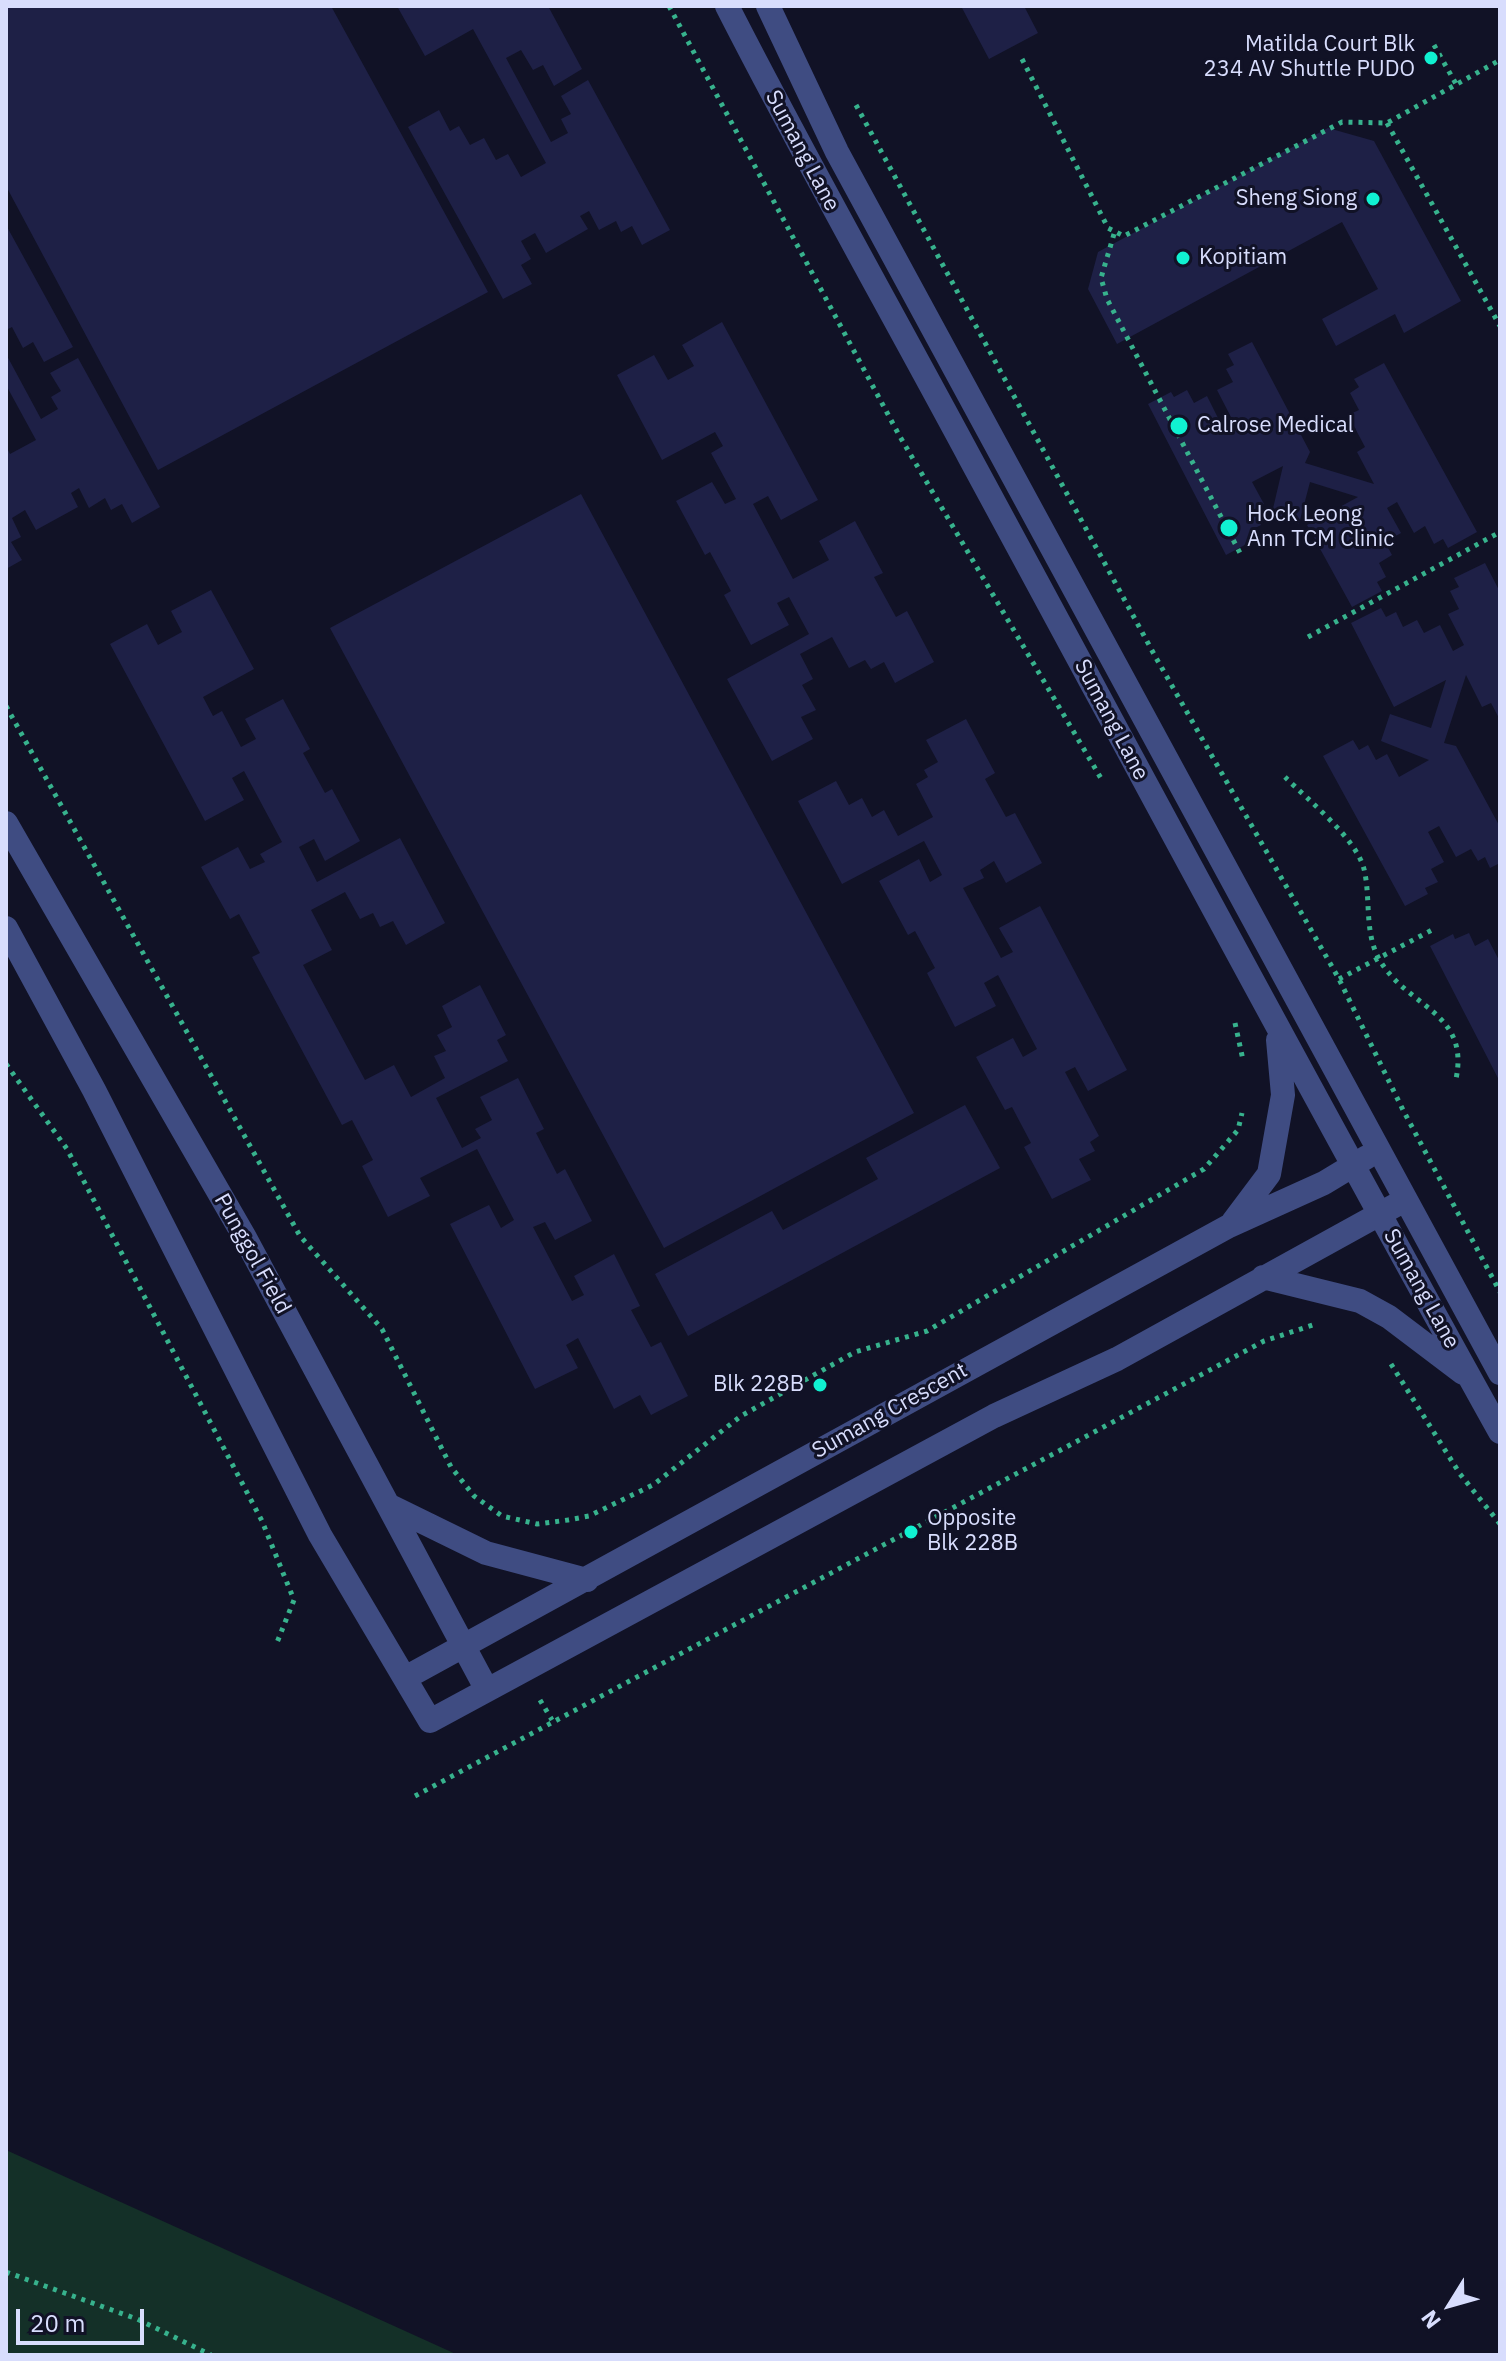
<!DOCTYPE html>
<style>
body{margin:0}
#map{position:relative;width:1506px;height:2361px;overflow:hidden;background:#111226;font-family:"IBM Plex Sans",sans-serif}
canvas{display:block}
.frame{position:absolute;inset:0;border:8px solid #d8ddfd;pointer-events:none}
.north{position:absolute;left:1410px;top:2265px;width:80px;height:80px;-webkit-text-stroke:6px #111226;paint-order:stroke;rotate:233deg;font-size:22px;font-weight:700;line-height:32px;text-align:center;color:#d8ddfd}
.north::after{content:'';display:block;margin:auto;width:28px;height:36px;background:#d8ddfd;clip-path:polygon(50% 0,100% 100%,50% 72%,0 100%)}
.scale{position:absolute;left:16px;top:2309px;width:128px;height:36px;box-sizing:border-box;border:4px solid #d8ddfd;border-top:0;padding-left:10px;font-size:24px;line-height:28px;white-space:nowrap;color:#d8ddfd;-webkit-text-stroke:6px #111226;paint-order:stroke}
</style>
<div id="map">
<canvas width="1506" height="2361"></canvas>
<div class="frame"></div>
<div class="north">N</div>
<div class="scale">20 m</div>
</div>
<script>
const ctx = document.querySelector('canvas').getContext('2d');
ctx.lineJoin = 'round';
function fillPath(path, color) {
  ctx.fillStyle = color;
  ctx.fill(path, 'evenodd');
}
function strokePath(path, color, width, dash) {
  ctx.strokeStyle = color;
  ctx.lineWidth = width;
  ctx.lineCap = dash ? 'butt' : 'round';
  ctx.setLineDash(dash || []);
  ctx.stroke(path);
}
function drawText(font, color, halo, rows, align = 'center') {
  ctx.font = font + ' "IBM Plex Sans",sans-serif';
  ctx.lineWidth = 6;
  ctx.setLineDash([]);
  ctx.textBaseline = 'middle';
  ctx.strokeStyle = halo;
  ctx.fillStyle = color;
  for (const [text, x, y, turn = 0] of rows) {
    ctx.save();
    ctx.translate(x, y);
    ctx.rotate((+turn || 0) * Math.PI / 180);
    ctx.textAlign = isNaN(turn) ? turn : align;
    if (halo) ctx.strokeText(text, 0, 0);
    ctx.fillText(text, 0, 0);
    ctx.restore();
  }
}
const green = new Path2D(`
 M6 2150 458 2355H6Z`);
const building = new Path2D(`
 M6 6H331L488 292 158 470 6 186Z
 M397 6H548L582 69 554 86 543 65 533 70 521 50 506 58 551 142 568 133 561 119 571 114 561 96 588 80 670 230 642 245 632 226 621 232 616 221 599 230 589 211 580 216 588 229 546 253 535 233 521 241 531 259 521 265 532 284 503 299 408 127 439 110 450 131 459 126 470 145 484 138 496 160 508 154 521 177 546 163 473 29 425 56Z
 M961 6H1024L1038 33 989 59Z
 M1328 128 1374 141 1461 301 1404 333 1395 314 1336 346 1322 319 1378 289 1342 222 1117 344 1088 289 1098 252Z
 M6 225 73 347 44 362 33 342 23 348 12 327 6 330Z
 M722 322 818 500 781 520 768 496 753 504 793 579 829 560 819 541 855 521 883 573 874 577 896 617 907 611 934 662 895 683 884 662 871 669 865 660 849 668 832 637 800 654 813 679 802 685 816 710 801 717 813 739 772 761 727 679 809 634 789 597 777 603 789 625 751 645 724 595 731 591 710 552 705 555 676 501 712 482 725 504 736 499 711 453 723 446 715 432 662 460 617 375 654 355 668 380 694 366 682 345Z
 M1252 342 1310 452 1305 463 1374 484 1357 452 1365 447 1348 415 1359 410 1350 393 1359 387 1354 379 1384 363 1477 532 1448 548 1443 539 1434 544 1425 526 1414 533 1397 502 1387 508 1401 533 1385 542 1392 555 1379 563 1386 577 1377 582 1382 591 1352 607 1307 525 1358 497 1310 482 1299 524 1271 517 1283 466 1252 482 1264 504 1253 510 1261 525 1251 530 1256 539 1226 555 1148 404 1171 392 1174 397 1187 390 1194 403 1207 396 1222 426 1233 421 1217 390 1233 382 1226 369 1234 365 1228 354Z
 M6 354 41 419 58 409 51 397 61 391 50 373 78 358 160 507 132 523 122 504 111 510 105 498 89 508 79 488 71 493 78 507 36 530 25 510 12 518 21 537 11 542 22 560 6 569V446L10 454 36 440 6 385Z
 M581 494 914 1113 664 1248 330 628Z
 M1485 563 1500 592V720L1491 703 1482 707 1466 675 1444 743 1456 746 1500 827V863L1490 868 1485 857 1478 861 1471 849 1456 857 1439 826 1428 832 1444 862 1431 869 1438 882 1425 888 1428 894 1405 906 1323 756 1353 740 1359 750 1368 745 1376 760 1387 754 1399 777 1429 760 1381 741 1390 714 1431 728 1446 680 1394 707 1351 623 1381 608 1386 617 1396 612 1403 627 1417 620 1424 633 1440 625 1453 651 1464 645 1448 614 1459 609 1450 591 1459 587 1454 578Z
 M211 590 254 669 203 697 213 716 222 711 241 747 256 739 245 719 283 699 310 749 303 753 325 793 332 789 360 841 325 861 314 839 299 847 317 882 400 838 445 923 406 945 393 921 380 927 373 913 360 919 345 892 311 910 332 950 303 965 365 1080 394 1065 411 1097 445 1078 434 1056 446 1051 437 1035 452 1027 442 1006 480 985 506 1035 497 1040 508 1061 436 1098 462 1148 481 1138 475 1129 492 1120 480 1097 518 1078 544 1129 536 1133 557 1174 565 1169 592 1221 555 1240 545 1222 533 1227 572 1301 584 1295 574 1276 614 1254 640 1306 631 1310 651 1347 661 1342 688 1396 651 1415 640 1395 614 1409 578 1338 566 1345 578 1368 535 1389 450 1224 489 1205 501 1228 514 1220 477 1149 420 1178 430 1196 388 1217 362 1166 373 1160 352 1120 342 1125 252 957 260 953 239 914 230 919 201 867 238 847 250 869 265 862 260 854 282 842 244 771 232 778 244 800 205 821 110 644 147 624 158 645 182 632 171 611Z
 M966 719 995 773 985 779 1006 817 1015 813 1042 863 1006 883 994 861 980 870 984 878 963 888 1001 958 1013 952 999 928 1040 906 1127 1070 1088 1091 1075 1067 1065 1072 1099 1136 1090 1142 1095 1151 1079 1159 1091 1180 1052 1199 1024 1147 1031 1143 1012 1107 1005 1110 976 1057 1013 1038 1023 1057 1037 1049 998 975 984 983 996 1006 955 1027 927 973 935 968 915 931 908 935 879 881 919 859 930 882 942 875 924 841 842 884 798 801 836 781 849 805 862 798 872 817 884 810 898 836 933 817 916 784 928 777 924 770 938 762 926 740Z
 M1469 933 1475 946 1488 939 1500 962V1082L1430 946 1453 934 1455 939Z
 M965 1105 1000 1168 688 1336 655 1274 772 1211 783 1230 878 1179 866 1158Z`);
const path = new Path2D(`
 M669 6 899 435 1102 780
 M1434 45 1456 84
 M1022 59 1108 228 1124 236 1342 122 1387 123 1500 60
 M856 105 1155 656 1339 979 1403 1110 1500 1292
 M1387 123 1500 326
 M1114 234 1101 278 1107 299 1240 553
 M1308 637 1500 532
 M6 706 300 1236 382 1329 451 1467 474 1496 502 1516 537 1524 568 1520 589 1516 653 1485 741 1416 855 1352 927 1331 1204 1169 1238 1130 1242 1113
 M1285 777C1308 800 1356 838 1364 869 1371 898 1364 932 1379 959 1407 1008 1470 1011 1456 1079
 M1339 979 1432 930
 M1235 1023 1243 1060
 M6 1064 67 1149 262 1521 294 1600 276 1645
 M1391 1364 1460 1474 1500 1524
 M540 1700 552 1720
 M415 1796 1264 1341 1313 1325
 M6 2272 137 2319 211 2355`);
const minor = new Path2D(`
 M727 6C805 159 889 307 970 458 1146 783 1320 1109 1500 1432
 M768 6 837 152 1500 1373
 M6 823 244 1236 487 1690
 M6 928 94 1090 320 1535 430 1721 994 1416 1117 1359 1405 1200
 M1233 1222 1269 1174 1283 1095 1278 1040
 M1263 1277 1360 1301 1389 1317 1463 1373
 M388 1505 486 1553 587 1580
 M405 1678 1229 1226 1324 1183 1367 1157`);
const markers = [
 [1431,58,8,"#10f1d1"],
 [1373,199,8,"#10f1d1"],
 [1183,258,8,"#10f1d1"],
 [1179,426,10,"#10f1d1"],
 [1229,528,10,"#10f1d1"],
 [820,1385,8,"#10f1d1"],
 [911,1532,8,"#10f1d1"]
];
const poiNames = [
 ["Matilda Court Blk",1415,45,"right"],
 ["234 AV Shuttle PUDO",1415,70,"right"],
 ["Sheng Siong",1357,199,"right"],
 ["Kopitiam",1199,258],
 ["Calrose Medical",1197,426],
 ["Hock Leong",1247,515],
 ["Ann TCM Clinic",1247,540],
 ["Blk 228B",804,1385,"right"],
 ["Opposite",927,1519],
 ["Blk 228B",927,1544]
];
const streetNames = [
 ["Sumang Lane",802,151,62],
 ["Sumang Lane",1111,720,62],
 ["Punggol Field",252,1254,61],
 ["Sumang Lane",1421,1289,61],
 ["Sumang Crescent",890,1411,-29]
];
fillPath(green, '#143028');
fillPath(building, '#1e2046');
strokePath(path, '#37b28d', 5, [4, 6]);
strokePath(minor, '#3f4c82', 24);
for (const [x, y, r, color] of markers) {
  const dot = new Path2D();
  dot.arc(x, y, r, 0, 2 * Math.PI);
  ctx.fillStyle = color;
  ctx.fill(dot);
  strokePath(dot, '#111226', 3);
}
drawText('22px', '#d8ddfd', '#111226', poiNames, 'left');
drawText('22px', '#d8ddfd', '#111226', streetNames);
</script>
